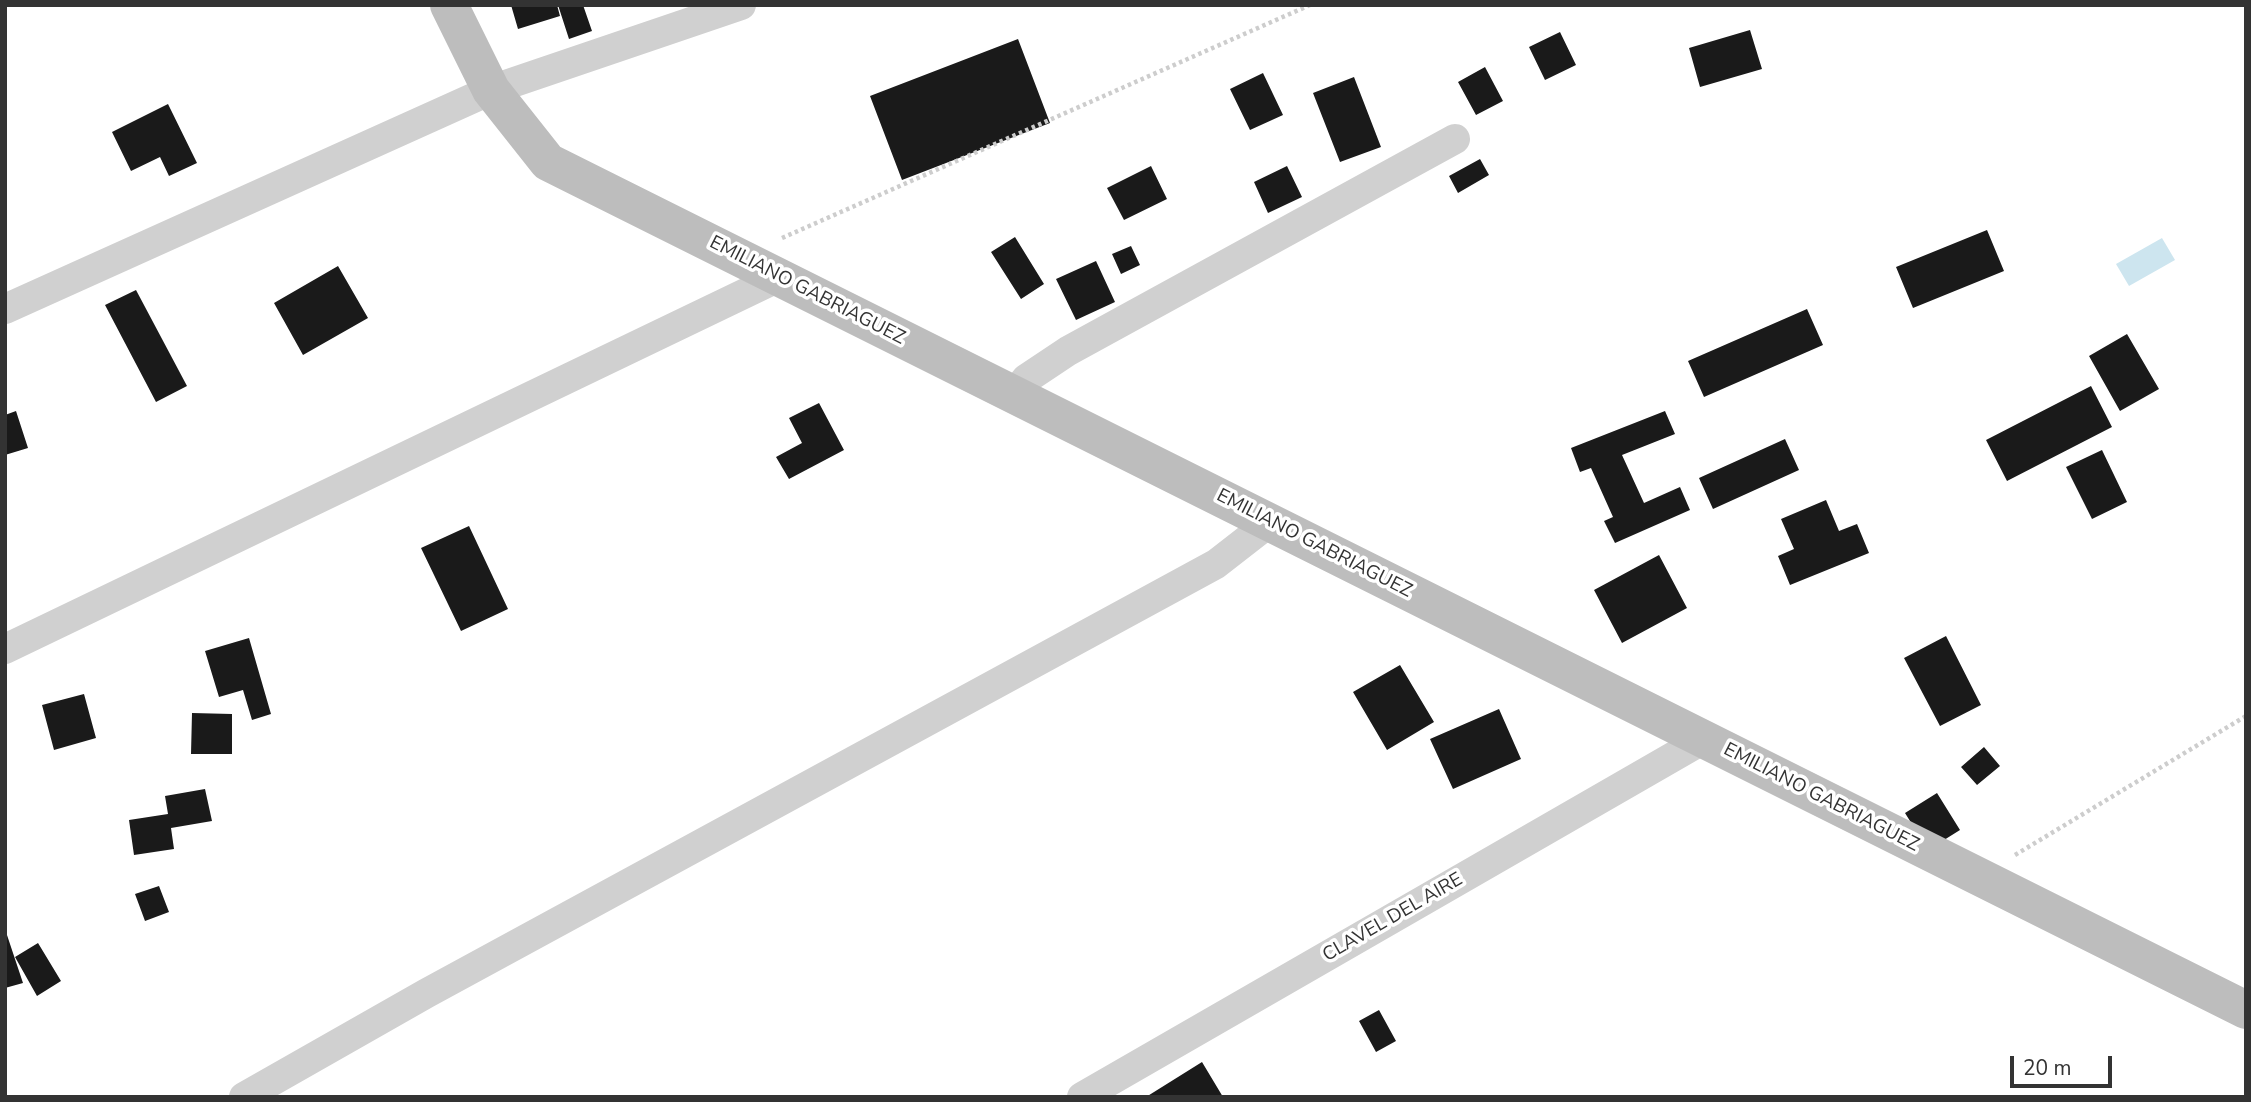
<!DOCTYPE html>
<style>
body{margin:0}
#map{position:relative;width:2251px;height:1102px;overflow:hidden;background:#fff;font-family:"Nunito Sans",sans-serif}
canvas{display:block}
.frame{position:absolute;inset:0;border:7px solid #333;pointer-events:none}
.scale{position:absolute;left:2010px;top:1056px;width:102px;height:32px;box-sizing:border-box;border:4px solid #333;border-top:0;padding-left:9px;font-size:21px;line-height:24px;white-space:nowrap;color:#333;-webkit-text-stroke:5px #fff;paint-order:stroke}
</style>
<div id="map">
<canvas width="2251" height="1102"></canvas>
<div class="frame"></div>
<div class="scale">20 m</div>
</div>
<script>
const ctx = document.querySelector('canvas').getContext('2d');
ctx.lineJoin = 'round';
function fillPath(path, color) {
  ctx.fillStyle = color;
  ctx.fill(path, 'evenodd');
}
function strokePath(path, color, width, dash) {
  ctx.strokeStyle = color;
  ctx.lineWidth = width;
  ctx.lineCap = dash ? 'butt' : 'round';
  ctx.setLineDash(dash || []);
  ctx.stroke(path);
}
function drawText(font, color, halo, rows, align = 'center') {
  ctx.font = font + ' "Nunito Sans",sans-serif';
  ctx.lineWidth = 7;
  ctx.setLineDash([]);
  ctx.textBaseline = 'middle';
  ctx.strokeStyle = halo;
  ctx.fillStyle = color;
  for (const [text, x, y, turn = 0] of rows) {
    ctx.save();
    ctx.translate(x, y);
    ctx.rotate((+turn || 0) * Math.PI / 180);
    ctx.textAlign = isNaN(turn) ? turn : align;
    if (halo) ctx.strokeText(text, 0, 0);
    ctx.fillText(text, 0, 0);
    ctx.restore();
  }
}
const water = new Path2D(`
 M2162 238 2175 260 2129 286 2116 264Z`);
const building = new Path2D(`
 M511 5H557L560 16 518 29Z
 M558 5H583L592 31 569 39Z
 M1750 30 1762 69 1700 87 1689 48Z
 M1560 32 1576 65 1545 80 1529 47Z
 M1018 39 1050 123 902 180 870 96Z
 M1485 67 1503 101 1476 115 1458 82Z
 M1263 73 1283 115 1250 130 1230 89Z
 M1354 77 1381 147 1340 162 1313 93Z
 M168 104 197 163 169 176 160 157 131 171 112 132Z
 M1480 159 1489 175 1458 193 1449 176Z
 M1151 166 1167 199 1124 220 1107 188Z
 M1287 166 1302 197 1268 213 1254 182Z
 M1987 230 2004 271 1913 308 1896 267Z
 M1015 237 1044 284 1021 299 991 252Z
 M1131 246 1140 265 1121 274 1112 254Z
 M1096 261 1115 302 1076 320 1056 279Z
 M338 266 368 318 303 355 274 303Z
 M136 290 187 386 156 402 105 305Z
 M1807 309 1823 345 1704 397 1688 361Z
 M2127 334 2159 389 2120 411 2089 356Z
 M2091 386 2112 427 2007 481 1986 440Z
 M819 403 844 450 789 479 776 457 802 443 789 418Z
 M16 411 28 448 5 455V415Z
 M1665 411 1675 434 1622 455 1644 503 1680 487 1690 510 1615 543 1604 521 1613 517 1591 468 1580 472 1571 448Z
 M1785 439 1799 470 1713 509 1699 478Z
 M2102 450 2127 502 2092 519 2066 467Z
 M1826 500 1839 531 1857 524 1869 553 1790 585 1778 556 1794 549 1781 519Z
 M469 526 508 609 461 631 421 548Z
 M1659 555 1687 608 1622 643 1594 590Z
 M1946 636 1981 705 1940 726 1904 658Z
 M249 638 271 714 252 720 243 690 219 697 205 651Z
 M1400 665 1434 722 1387 750 1353 692Z
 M84 694 96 738 54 750 42 705Z
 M1499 709 1521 759 1453 789 1430 739Z
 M192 713 232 714V754H191Z
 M1984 747 2000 766 1977 785 1961 767Z
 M205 789 212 821 171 828 174 849 134 855 129 820 168 814 165 796Z
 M1937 793 1960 830 1928 850 1905 813Z
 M159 886 169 912 145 921 135 894Z
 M5 929 23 983 5 988Z
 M38 943 61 981 37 996 15 957Z
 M1379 1010 1396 1041 1376 1052 1359 1021Z
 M1202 1062 1223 1097H1146Z`);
const path = new Path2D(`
 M782 238 1310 5
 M2015 855 2246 716`);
const minor = new Path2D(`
 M5 309 491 90 741 5
 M1014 394 1026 379 1068 351 1455 139
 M5 649 779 277
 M244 1097 427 993 1216 564 1270 522
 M1082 1097 1704 739`);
const secondary = new Path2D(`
 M449 5 491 90 548 162 2246 1010`);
const streetNames = [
 ["EMILIANO GABRIAGUEZ",807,291,27],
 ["EMILIANO GABRIAGUEZ",1314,544,27],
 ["EMILIANO GABRIAGUEZ",1821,798,27],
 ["CLAVEL DEL AIRE",1393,918,-30]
];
fillPath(water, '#cde5ef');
fillPath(building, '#1a1a1a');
strokePath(path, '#cdcdcd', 4.5, [3.5, 3.5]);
strokePath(minor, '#d0d0d0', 30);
strokePath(secondary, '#bdbdbd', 38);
drawText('19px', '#333', '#fff', streetNames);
</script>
